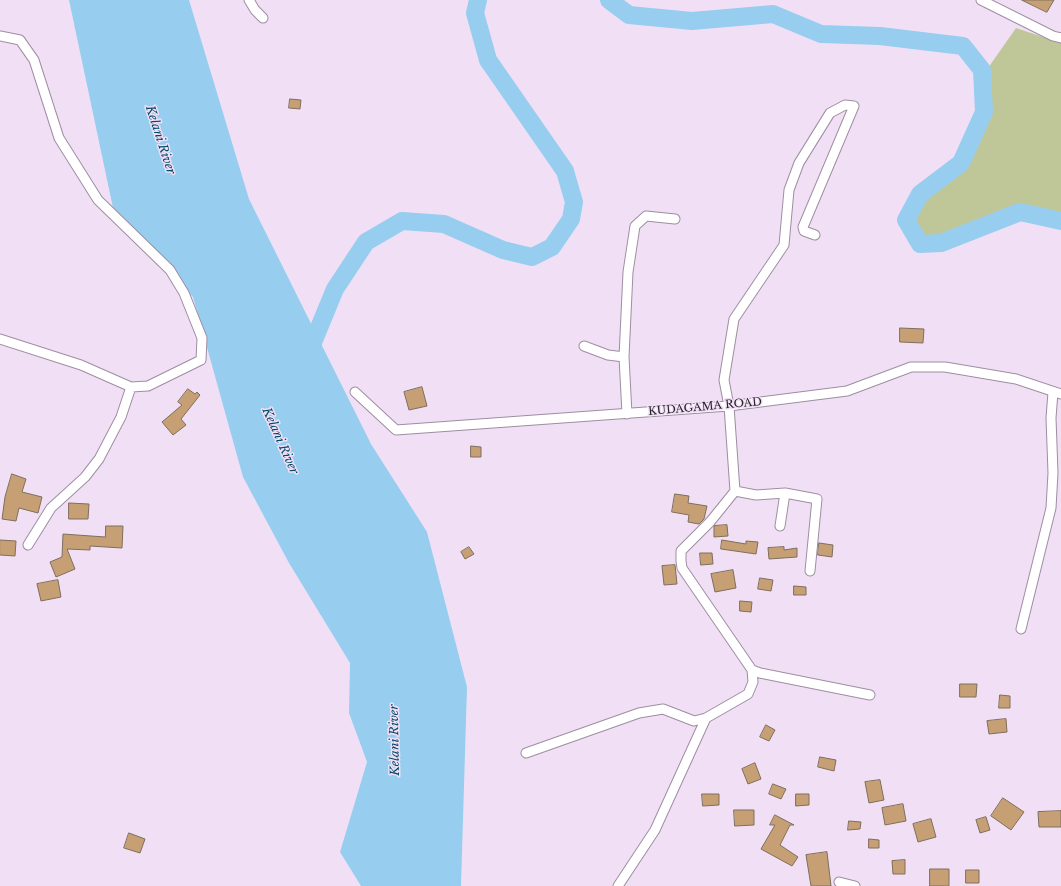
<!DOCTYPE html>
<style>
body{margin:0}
canvas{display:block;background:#f1e0f5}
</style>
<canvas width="1061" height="886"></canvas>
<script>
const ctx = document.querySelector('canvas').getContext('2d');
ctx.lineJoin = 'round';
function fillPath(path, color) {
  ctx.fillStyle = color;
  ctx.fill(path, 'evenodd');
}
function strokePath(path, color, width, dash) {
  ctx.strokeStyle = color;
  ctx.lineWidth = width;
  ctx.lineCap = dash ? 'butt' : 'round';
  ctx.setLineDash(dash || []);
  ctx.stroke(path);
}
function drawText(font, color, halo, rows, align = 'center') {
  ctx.font = font + ' "Libre Baskerville",serif';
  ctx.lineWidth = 3;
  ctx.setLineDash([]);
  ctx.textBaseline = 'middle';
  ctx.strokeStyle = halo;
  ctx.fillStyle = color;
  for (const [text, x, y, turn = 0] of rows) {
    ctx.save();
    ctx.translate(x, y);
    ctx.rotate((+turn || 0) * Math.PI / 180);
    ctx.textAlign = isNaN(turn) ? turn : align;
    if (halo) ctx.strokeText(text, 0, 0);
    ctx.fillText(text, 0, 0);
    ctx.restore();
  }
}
const green = new Path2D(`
 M1016 28 1061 43V215L1020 206 939 237H924L913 220 924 198 966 167 990 113 988 68Z`);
const water = new Path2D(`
 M69 0H189L249 199 371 444 427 532 467 687 461 886H361L340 852 367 762 349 713 350 663 289 563 243 477 193 297 116 222Z`);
const river = new Path2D(`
 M609 0 629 15 692 21 773 14 821 34 880 36 963 46 982 70 984 112 961 163 920 194 906 220 920 244 941 243 1020 212 1061 221
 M307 357 335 289 366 242 402 221 444 224 503 250 532 257 552 247 571 219 574 202 565 171 488 60 475 13 478 0`);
const building = new Path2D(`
 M1022 0H1054L1047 12Z
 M290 99 301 100 300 109 289 108Z
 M900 328 924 329 923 343 900 342Z
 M422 387 427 406 409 410 404 392Z
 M188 389 195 394 197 392 200 395 181 419 186 425 173 435 162 422 182 405 178 402Z
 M471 446 481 447V457H471Z
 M12 474 26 479 22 492 42 497 38 513 19 508 16 521 2 519 5 497Z
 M675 494 689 496 688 503 707 506 704 519 699 524 688 522 689 515 672 512Z
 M69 503 89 504 88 519H69Z
 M727 525 728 536 714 537V526Z
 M106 526H123L122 548 90 546V550L67 549 75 569 56 577 50 562 62 557 63 534 105 537Z
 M0 540 16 541 15 556 0 555Z
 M722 540 746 544V541L758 542 756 554 721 549Z
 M819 543 833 545 832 557 818 555Z
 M469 547 474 554 465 559 461 552Z
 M784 547V550L797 548V557L769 559 768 548Z
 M700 553H712L713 564 701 565Z
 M675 565 677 584 664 585 662 566Z
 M733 570 736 588 715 592 711 574Z
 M760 578 773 580 771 591 758 589Z
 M58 580 61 597 41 601 37 584Z
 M794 586 806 587V595H794Z
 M740 601 752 602 751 612 740 611Z
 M960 684H977L976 697H960Z
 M1000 695 1010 696V708H999Z
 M1006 719 1007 732 989 734 987 721Z
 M766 725 775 730 769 741 760 737Z
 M820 757 836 760 834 771 818 767Z
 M755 763 761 779 748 784 742 769Z
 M880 780 884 800 869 803 865 782Z
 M773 784 786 789 781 799 769 794Z
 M702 794H719V805L703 806Z
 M796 794H809V805L796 806Z
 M1003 798 1024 812 1011 830 991 816Z
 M903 804 906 821 885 825 882 808Z
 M734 810H754V825L735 826Z
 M1061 811V827H1039L1038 812Z
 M775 815 794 825H790L780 845 798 857 792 866 761 849 775 825H770Z
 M986 817 990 830 980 833 976 820Z
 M931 819 936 837 918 842 913 824Z
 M849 821 861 822 860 829 848 830Z
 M129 833 145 839 140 853 124 848Z
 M869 839 879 840V848H869Z
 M827 852 831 886H811L806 855Z
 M905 860V874H893L892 861Z
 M930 869H949V886H930Z
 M966 870H979V883H966Z`);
const street = new Path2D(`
 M249 0 255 10 263 18
 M981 0 1053 36 1061 38
 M0 36 20 40 34 60 59 138 98 200 170 270 184 293 202 338 201 360 148 386 131 387 81 365 0 339
 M584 346 608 355 624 357
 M355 392 396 430 729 406 847 391 911 367H945L1016 379 1061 394
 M627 414 624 357 628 272 635 226 646 216 675 219
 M735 491 756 495 785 493 817 499 810 571
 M780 526 785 493
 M28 545 51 508 85 477 99 459 121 417 131 387
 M1021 629 1051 508 1053 473 1051 418 1053 392
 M752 670 760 673 870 695
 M526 753 639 713 663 709 694 721 706 718 748 694 753 682 752 670 682 568 681 561V551L710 522 735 491 729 406 724 380 734 319 784 245 789 190 799 163 830 113 845 105 854 106 803 227 804 231 815 235
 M839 882 855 886
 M618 886 655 830 706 718`);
const streetNames = [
 ["KUDAGAMA ROAD",705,407,-5]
];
const waterNames = [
 ["Kelani River",160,140,72],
 ["Kelani River",280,441,66],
 ["Kelani River",395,740,-91]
];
fillPath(green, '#bfc798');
fillPath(water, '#97cef0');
strokePath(river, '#97cef0', 18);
fillPath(building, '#c6a074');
strokePath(building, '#7e6e5c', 1);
strokePath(street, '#9d8ea1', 11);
strokePath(street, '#fff', 9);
drawText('11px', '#28222a', '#f1e0f5', streetNames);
drawText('italic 12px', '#004768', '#f1e0f5', waterNames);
</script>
